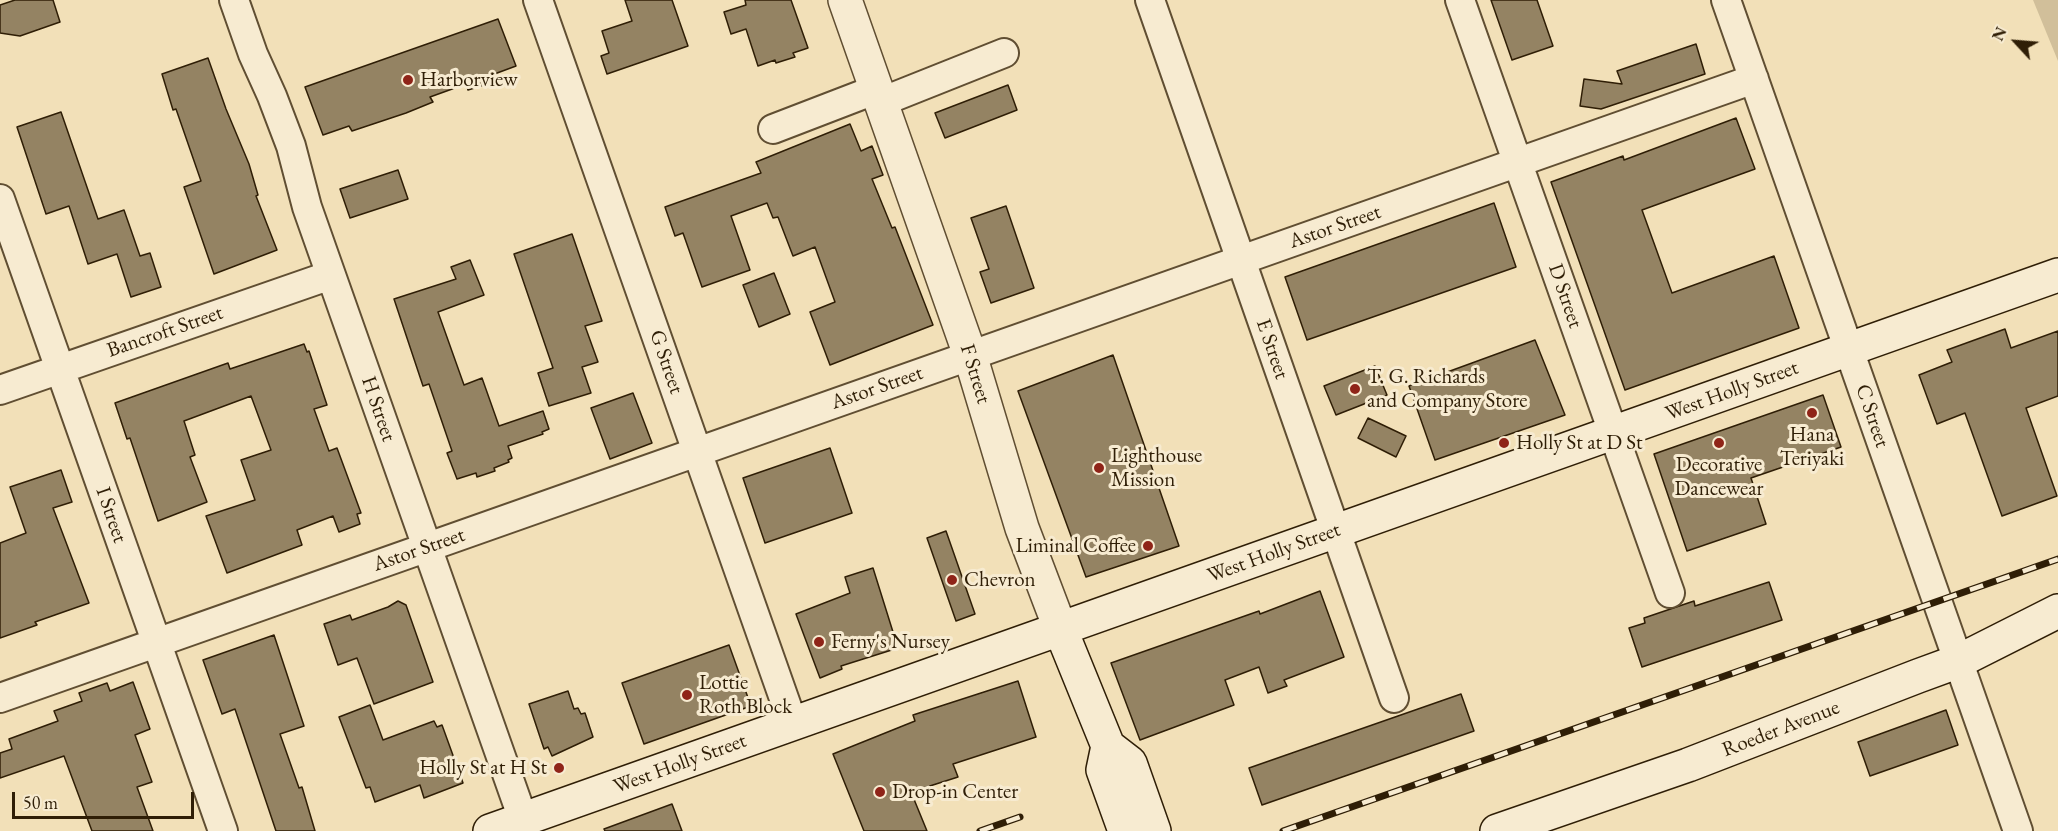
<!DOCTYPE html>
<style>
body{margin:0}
#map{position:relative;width:2058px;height:831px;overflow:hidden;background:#f2e0b8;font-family:"EB Garamond",serif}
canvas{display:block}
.north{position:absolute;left:1986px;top:12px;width:60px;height:60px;-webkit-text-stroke:4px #f7ebd1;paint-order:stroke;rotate:296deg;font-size:16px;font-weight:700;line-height:24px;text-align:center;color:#2f1e06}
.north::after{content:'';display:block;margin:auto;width:21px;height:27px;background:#2f1e06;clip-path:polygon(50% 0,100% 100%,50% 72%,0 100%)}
.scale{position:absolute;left:12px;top:792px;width:182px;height:27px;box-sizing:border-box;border:3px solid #2f1e06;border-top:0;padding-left:8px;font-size:18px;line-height:21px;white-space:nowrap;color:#2f1e06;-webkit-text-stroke:4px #f7ebd1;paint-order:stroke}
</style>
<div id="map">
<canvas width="2058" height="831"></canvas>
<div class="north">N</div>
<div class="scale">50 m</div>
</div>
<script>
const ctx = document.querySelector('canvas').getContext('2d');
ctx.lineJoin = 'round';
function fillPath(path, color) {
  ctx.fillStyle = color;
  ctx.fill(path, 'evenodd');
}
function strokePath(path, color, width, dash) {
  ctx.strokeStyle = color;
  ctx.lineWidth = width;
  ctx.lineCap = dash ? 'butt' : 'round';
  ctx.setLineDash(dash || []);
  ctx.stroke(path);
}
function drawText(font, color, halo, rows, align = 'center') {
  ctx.font = font + ' "EB Garamond",serif';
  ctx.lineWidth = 6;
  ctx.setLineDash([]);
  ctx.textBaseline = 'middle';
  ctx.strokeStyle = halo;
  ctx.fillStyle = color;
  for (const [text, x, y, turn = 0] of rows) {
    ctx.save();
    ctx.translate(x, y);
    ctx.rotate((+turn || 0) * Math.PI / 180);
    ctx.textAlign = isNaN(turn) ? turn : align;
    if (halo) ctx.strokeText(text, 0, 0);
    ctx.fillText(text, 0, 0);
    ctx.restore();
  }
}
const green = new Path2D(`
 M2033 0H2058V61Z`);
const building = new Path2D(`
 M15 0H53L60 22 20 36 0 33V5Z
 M625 0H672L688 46 607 74 601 56 609 53 602 31 632 21Z
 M745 0H791L808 48 793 53 795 57 776 63 775 60 758 66 746 29 731 34 724 12 746 5Z
 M1491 0H1537L1553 46 1512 60Z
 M498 19 516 66 489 76 491 83 468 90 466 84 430 97 433 102 406 113 352 131 349 126 323 135 305 87Z
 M1696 44 1705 74 1601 109 1580 106 1584 79 1622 84 1617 71Z
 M208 58 226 109 249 164 258 195 256 196 277 250 214 274 184 187 201 181 176 109 173 110 162 74Z
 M1008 85 1017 110 945 138 935 113Z
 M61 112 98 219 124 210 140 256 150 253 161 287 131 297 117 254 88 264 69 206 46 214 17 127Z
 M1736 118 1755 169 1642 210 1672 293 1774 256 1799 328 1625 390 1551 182 1623 156 1624 160Z
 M850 124 861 151 872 146 883 175 872 179 892 228 895 227 933 325 830 365 810 312 835 302 815 247 793 256 778 217 773 218 767 203 731 216 750 270 702 287 683 233 675 236 665 207 761 173 756 162Z
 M398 170 408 199 350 218 340 189Z
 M1494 203 1516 267 1307 340 1285 277Z
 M1006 206 1034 288 991 303 980 272 989 269 971 218Z
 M572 234 602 321 585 326 598 362 582 367 591 393 549 406 538 373 553 368 514 254Z
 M470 260 484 295 438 312 464 385 482 378 499 426 543 411 549 429 542 432 543 434 508 446 512 458 508 460 509 462 494 468 495 471 477 477 476 473 457 479 447 453 452 451 429 384 423 386 394 299 456 279 451 267Z
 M774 273 790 314 759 327 743 285Z
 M2005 329 2011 348 2058 331V396L2026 408 2057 496 2002 516 1965 413 1937 424 1919 375 1952 362 1947 350Z
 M1535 340 1565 415 1435 460 1409 386Z
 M304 344 307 352 309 351 327 405 314 409 329 451 337 448 361 513 357 514 360 524 339 532 333 516 297 530 302 545 227 573 206 516 255 500 241 460 271 450 251 396 184 421 195 455 190 457 207 502 158 521 130 438 127 439 115 403 228 363 230 369Z
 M1113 355 1179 546 1086 577 1018 391Z
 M1375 366 1387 395 1336 415 1324 386Z
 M633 393 652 443 610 459 591 408Z
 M1823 395 1841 447 1751 478 1766 524 1687 551 1654 454Z
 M1368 418 1406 436 1396 457 1358 438Z
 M830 448 852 513 765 543 743 478Z
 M61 470 72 502 53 508 89 603 35 622 37 625 0 638V543L26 533 10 487Z
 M946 531 975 614 956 621 927 538Z
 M873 568 898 648 841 666 842 669 820 678 796 614 850 593 845 577Z
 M1769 582 1782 620 1642 667 1629 628 1645 623 1644 618 1694 601 1695 606Z
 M1320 591 1344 657 1284 680 1287 686 1268 693 1259 667 1225 680 1234 705 1140 740 1111 663 1259 611 1260 614Z
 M398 601 406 605 433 682 374 704 357 658 338 665 324 624 350 615 352 620 388 607Z
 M274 635 304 726 280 734 299 788 302 787 315 831H276L235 709 222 714 203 660Z
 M729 645 751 706 644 744 622 683Z
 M1018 681 1036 737 953 764 958 777 911 792 927 831H864L833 754 915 721 913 715Z
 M133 682 150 729 135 735 152 782 137 787 153 831H92L64 756 0 778V753L12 749 9 739 58 721 54 711 82 701 79 693 107 683 110 691Z
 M568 691 574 709 578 708 581 714 585 713 593 737 552 756 548 747 544 749 529 704Z
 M1461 694 1474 731 1262 805 1249 768Z
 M370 705 383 740 434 721 437 727 442 725 463 783 424 798 420 785 375 802 370 787 366 788 339 717Z
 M1946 710 1958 745 1870 776 1858 742Z
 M672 804 682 831H605L604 829Z`);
const minor = new Path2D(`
 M234 0 253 54 272 96 291 146 307 207 523 819
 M538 0 793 724
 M1150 0 1394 698
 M1460 0 1670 593
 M1726 0 2018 831
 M881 102 1004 53
 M773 129 877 89
 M0 199 223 831
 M0 390 331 275
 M0 698 1754 79`);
const tertiary = new Path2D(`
 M845 0 970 355 1022 528 1060 628`);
const secondary = new Path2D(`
 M1060 628 1108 746 1130 763 1154 831
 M1108 746 1103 770 1125 831
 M490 831 2058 275
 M1497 831 1688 765 1918 676 1959 661 2058 611`);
const rail = new Path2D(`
 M980 831 1020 817
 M1283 831 2058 559`);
const markers = [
 [408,80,6,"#8f2418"],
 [1355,389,6,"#8f2418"],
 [1812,413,6,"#8f2418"],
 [1504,443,6,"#8f2418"],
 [1719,443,6,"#8f2418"],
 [1099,468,6,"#8f2418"],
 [1148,546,6,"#8f2418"],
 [952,580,6,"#8f2418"],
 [819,642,6,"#8f2418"],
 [687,695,6,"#8f2418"],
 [559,768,6,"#8f2418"],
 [880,792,6,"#8f2418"]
];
const poiNames = [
 ["Harborview",420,80],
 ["T. G. Richards",1367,377],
 ["and Company Store",1367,401],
 ["Hana",1812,435,"center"],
 ["Teriyaki",1812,459,"center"],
 ["Holly St at D St",1516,443],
 ["Lighthouse",1111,456],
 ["Mission",1111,480],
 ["Decorative",1719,465,"center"],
 ["Dancewear",1719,489,"center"],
 ["Liminal Coffee",1136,546,"right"],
 ["Chevron",964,580],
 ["Ferny's Nursey",831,642],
 ["Lottie",699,683],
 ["Roth Block",699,707],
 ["Holly St at H St",547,768,"right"],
 ["Drop-in Center",892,792]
];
const streetNames = [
 ["Astor Street",1335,227,-19],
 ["D Street",1565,296,71],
 ["Bancroft Street",165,332,-19],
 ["E Street",1272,349,71],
 ["G Street",666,362,71],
 ["F Street",975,374,73],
 ["Astor Street",877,388,-19],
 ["West Holly Street",1732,391,-20],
 ["H Street",378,409,71],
 ["C Street",1872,416,71],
 ["I Street",111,515,71],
 ["Astor Street",419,550,-19],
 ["West Holly Street",1274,553,-20],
 ["Roeder Avenue",1781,729,-21],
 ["West Holly Street",680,764,-20]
];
fillPath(green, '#d1bf9a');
fillPath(building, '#948363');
strokePath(building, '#2f1e06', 1.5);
strokePath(minor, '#604e32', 32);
strokePath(tertiary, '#604e32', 36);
strokePath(secondary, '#2f1e06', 36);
strokePath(minor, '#f7ebd1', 28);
strokePath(tertiary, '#f7ebd1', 33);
strokePath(secondary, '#f7ebd1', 33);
strokePath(rail, '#2f1e06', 7);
strokePath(rail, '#f7ebd1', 4.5, [14]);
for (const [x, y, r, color] of markers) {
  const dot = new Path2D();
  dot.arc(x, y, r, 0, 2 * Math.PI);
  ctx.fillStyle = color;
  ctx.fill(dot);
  strokePath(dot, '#f7ebd1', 2);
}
drawText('21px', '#2f1e06', '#f7ebd1', poiNames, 'left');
drawText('21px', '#2f1e06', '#f7ebd1', streetNames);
</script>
